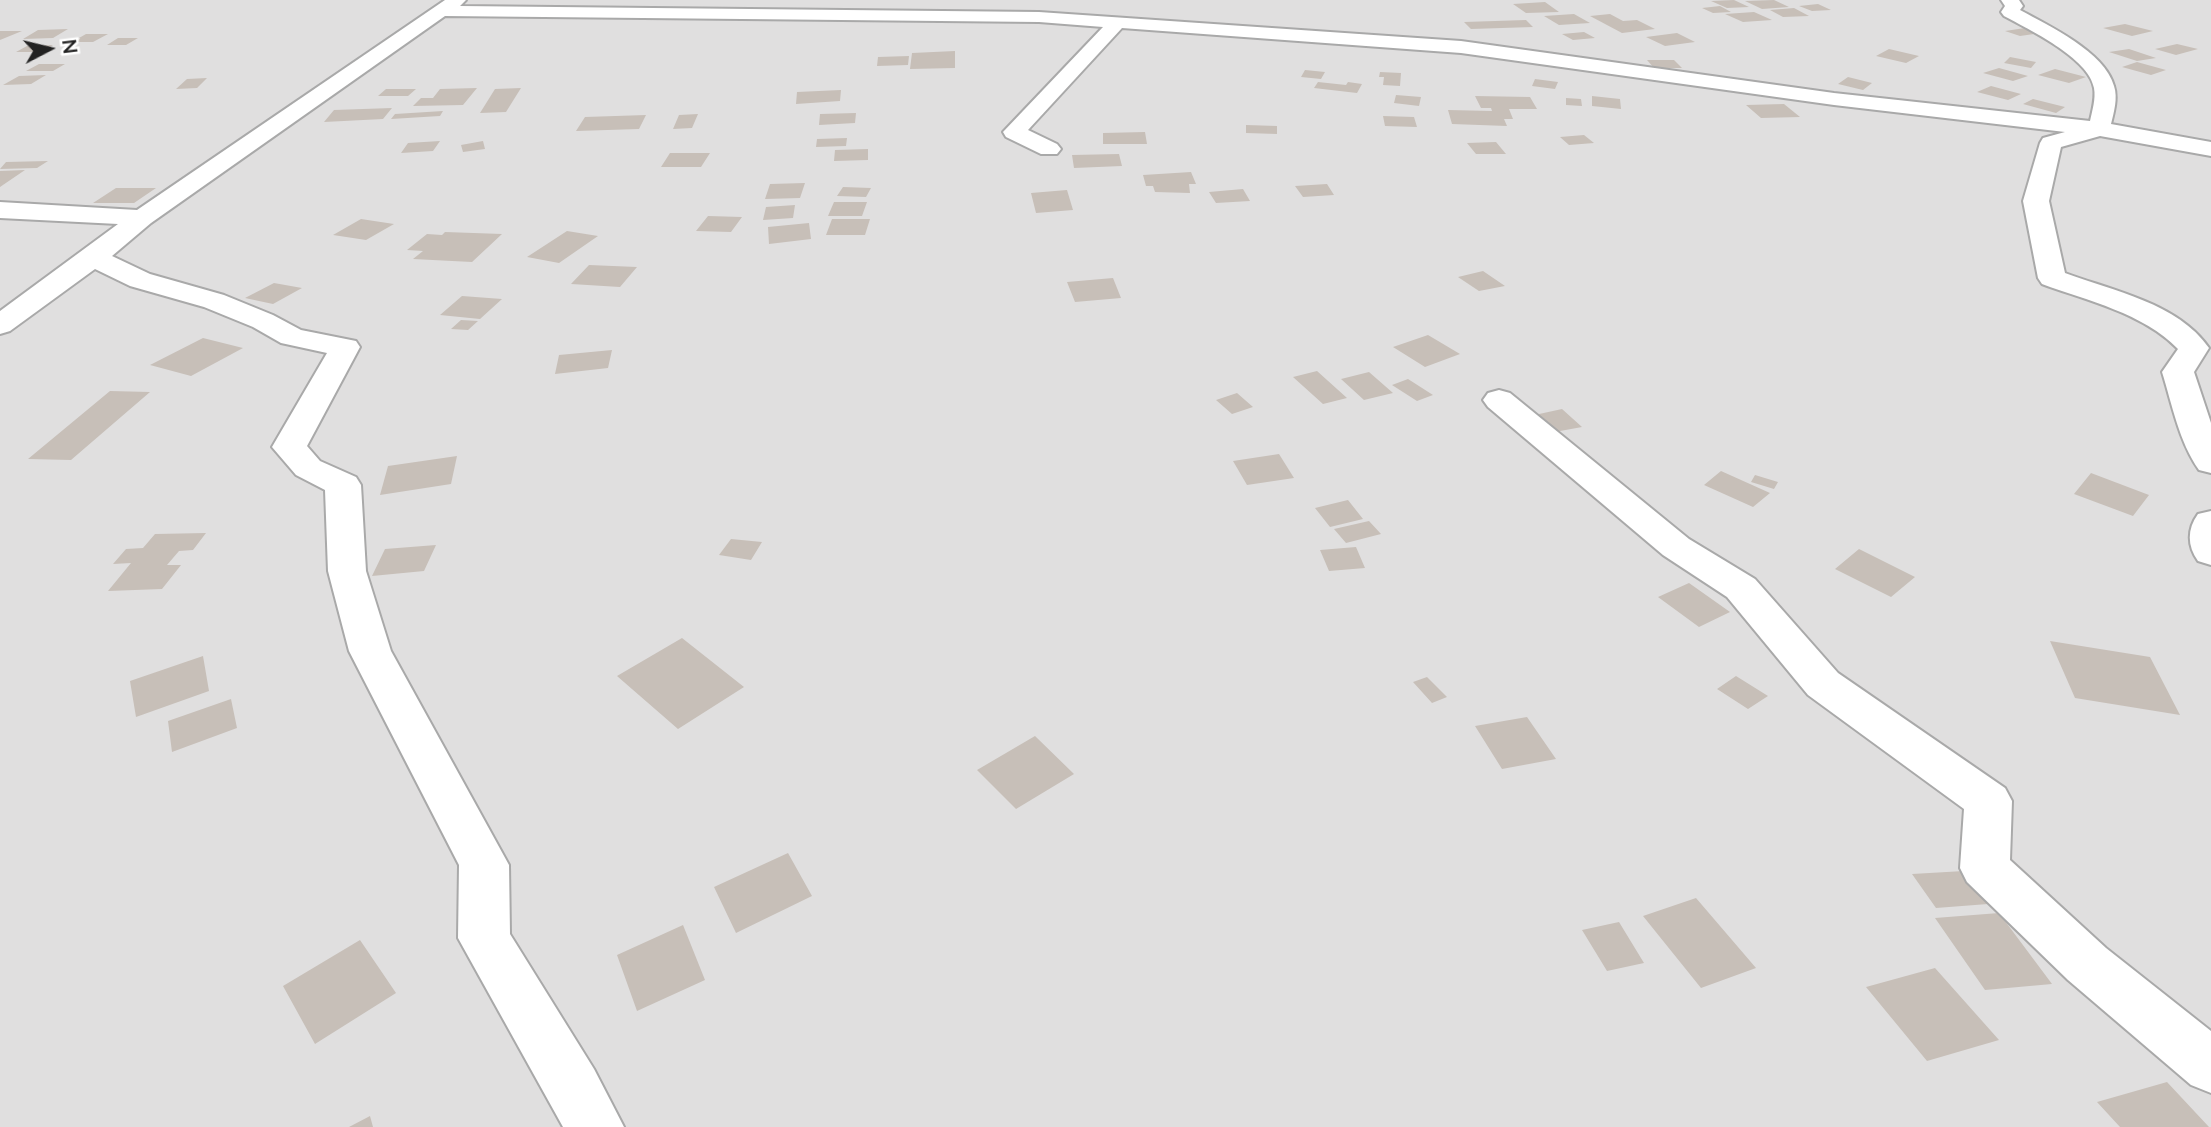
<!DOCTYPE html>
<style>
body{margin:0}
#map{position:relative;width:2211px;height:1127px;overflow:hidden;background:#f2efe9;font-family:Lato,sans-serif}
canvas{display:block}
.north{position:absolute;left:14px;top:14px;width:70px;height:70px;-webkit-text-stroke:5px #fff;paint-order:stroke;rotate:83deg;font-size:19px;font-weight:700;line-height:28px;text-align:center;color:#222}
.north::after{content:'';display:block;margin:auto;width:24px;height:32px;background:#222;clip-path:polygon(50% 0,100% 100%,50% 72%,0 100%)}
</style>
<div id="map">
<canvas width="2211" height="1127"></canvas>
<div class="north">N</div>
</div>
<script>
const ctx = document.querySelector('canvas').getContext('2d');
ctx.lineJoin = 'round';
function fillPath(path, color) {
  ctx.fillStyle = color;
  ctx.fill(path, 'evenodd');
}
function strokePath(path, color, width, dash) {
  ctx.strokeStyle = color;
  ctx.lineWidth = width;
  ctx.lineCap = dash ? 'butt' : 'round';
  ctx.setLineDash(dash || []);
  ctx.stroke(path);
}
const residential = new Path2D(`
 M0 0H2211V1127H0Z`);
const building = new Path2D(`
 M1734 0 1749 7 1727 8 1711 1Z
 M1774 0 1789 7 1762 9 1745 1Z
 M1545 2 1559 12 1526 13 1513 4Z
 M1818 4 1831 10 1812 11 1799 6Z
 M1720 6 1731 12 1713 13 1702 8Z
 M1794 8 1809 16 1783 17 1770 10Z
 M1754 12 1772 20 1743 22 1725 14Z
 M1574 14 1590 23 1559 25 1544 16Z
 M1610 14 1623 21 1637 20 1655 29 1622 33 1590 16Z
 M1526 20 1533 27 1471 29 1464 22Z
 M2125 24 2153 31 2132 36 2103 28Z
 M2025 28 2041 33 2020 36 2005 31Z
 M68 29 53 38 23 39 38 30Z
 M0 31H22L0 40Z
 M1584 32 1595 38 1573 40 1562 34Z
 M1677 33 1695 42 1665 46 1646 37Z
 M86 34H108L93 42H72Z
 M118 38H138L126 45H107Z
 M2177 44 2198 49 2176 55 2155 49Z
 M53 45 42 52H16L27 46Z
 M1889 49 1919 56 1906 63 1876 56Z
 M2129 49 2156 58 2137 61 2109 52Z
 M955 51V68L910 69 912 53Z
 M909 56 908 65 877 66 878 57Z
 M2010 57 2036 62 2031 68 2004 63Z
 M1647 60H1674L1682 68H1654Z
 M2137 62 2166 70 2151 75 2122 67Z
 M39 64H65L53 71H26Z
 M1999 68 2028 76 2013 81 1983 73Z
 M2055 69 2086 77 2069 83 2038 75Z
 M1305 70 1325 72 1321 79 1301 77Z
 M1380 72 1401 73 1400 86 1383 85 1384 77H1379Z
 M46 75 31 84 3 85 19 76Z
 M1848 77 1872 83 1863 90 1838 84Z
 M207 78 197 88 176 89 187 79Z
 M1535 79 1558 82 1555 89 1532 86Z
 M1318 82 1346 85 1348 82 1362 84 1357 93 1314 88Z
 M1991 86 2021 94 2008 100 1977 92Z
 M477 88 463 105 413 106 421 98H433L440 89Z
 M521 88 506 112 480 113 495 89Z
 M386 89H416L408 96H378Z
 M841 90 840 101 796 104 797 92Z
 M1396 95 1421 97 1419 106 1394 103Z
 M1475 96 1530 97 1537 109H1509L1513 119H1504L1507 126 1452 124 1448 110 1492 111 1491 108H1481Z
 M1592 96 1620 99 1621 109 1592 106Z
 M1566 98 1581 99 1582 106 1566 105Z
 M2033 99 2065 107 2056 113 2023 104Z
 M1784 104 1800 117 1761 118 1746 105Z
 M392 108 383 119 324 122 334 110Z
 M443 111 440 116 391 119 395 114Z
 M856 113 855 123 819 125 820 114Z
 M698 114 692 128 673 129 679 115Z
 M646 115 639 129 576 131 585 117Z
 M1383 116 1414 117 1417 127 1385 126Z
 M1246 125 1277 126V134L1246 133Z
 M1145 132 1147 144H1103V133Z
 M1584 135 1594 143 1569 145 1560 137Z
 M847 138 846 146 816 147 817 139Z
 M440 141 433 151 401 153 408 143Z
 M483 141 485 149 463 152 461 145Z
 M1496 142 1506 154H1476L1467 143Z
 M868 149V160L834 161 835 150Z
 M670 153H710L701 167H661Z
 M1119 154 1122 166 1074 168 1072 155Z
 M48 161 37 168 0 169 6 162Z
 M25 170 0 187V171Z
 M1191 172 1196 184H1189L1190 193 1155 192 1153 186H1146L1143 175Z
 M805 183 800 198 765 199 770 184Z
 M1327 184 1334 195 1303 197 1295 186Z
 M843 187 871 188 866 197 837 196Z
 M116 188H156L134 203H93Z
 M1243 189 1250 201 1216 203 1209 192Z
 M1067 190 1073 210 1036 213 1031 193Z
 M834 202H867L862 216H828Z
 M795 205 793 218 763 220 766 207Z
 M708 216 742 217 731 232 696 231Z
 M361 219 394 224 366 240 333 235Z
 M832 219H870L865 235H826Z
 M809 223 811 239 769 244 768 227Z
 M567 231 598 236 559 263 527 257Z
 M445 232 502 234 472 262 413 259 423 251 407 250 427 234 442 235Z
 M589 265 637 267 620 287 571 284Z
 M1483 271 1505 286 1479 291 1458 277Z
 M1113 278 1121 298 1075 302 1067 282Z
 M274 283 302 288 273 304 245 298Z
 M462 296 502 299 480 319 440 315Z
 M461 320 478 321 468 330 451 329Z
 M1428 335 1460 354 1425 367 1393 347Z
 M203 338 243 348 191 376 150 365Z
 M612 350 608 368 555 374 559 355Z
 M1317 371 1347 398 1323 404 1293 377Z
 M1369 372 1393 393 1364 400 1341 379Z
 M1408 379 1433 395 1417 401 1392 385Z
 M110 391 150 392 71 460 28 459Z
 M1237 393 1253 407 1232 414 1216 400Z
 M1562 409 1582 427 1549 433 1530 416Z
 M1279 454 1294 478 1247 485 1233 461Z
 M457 456 451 484 380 495 388 466Z
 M1721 471 1770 493 1753 507 1704 485Z
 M2091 473 2149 495 2133 516 2074 494Z
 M1755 475 1778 482 1774 489 1751 482Z
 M1348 500 1363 519 1330 527 1315 508Z
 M1369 521 1381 534 1346 543 1334 529Z
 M206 533 193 550 179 551 167 565H181L162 589 108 591 131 563 113 564 126 549 143 548 155 534Z
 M731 539 762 542 751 560 719 555Z
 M436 545 424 571 372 576 385 549Z
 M1356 547 1365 568 1329 571 1320 550Z
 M1859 549 1915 577 1891 597 1835 569Z
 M1689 583 1730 612 1699 627 1658 597Z
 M682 638 744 687 678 729 617 676Z
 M2050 641 2150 657 2180 715 2075 698Z
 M203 656 209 691 136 717 130 681Z
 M1736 676 1768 696 1748 709 1717 689Z
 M1427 677 1447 697 1432 703 1413 682Z
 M231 699 237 728 172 752 168 721Z
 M1527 717 1556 759 1502 769 1475 726Z
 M1035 736 1074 774 1016 809 977 770Z
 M788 853 812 896 736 933 714 887Z
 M1964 871 1988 904 1936 908 1912 874Z
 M1696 898 1756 968 1701 988 1643 916Z
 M1999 913 2052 984 1985 990 1935 918Z
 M1619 922 1644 963 1607 971 1582 930Z
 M683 925 705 980 637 1011 617 955Z
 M360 940 396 993 315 1044 283 986Z
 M1935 968 1999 1040 1927 1061 1866 987Z
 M2167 1082 2209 1127H2120L2097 1102Z
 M370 1116 373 1127H349Z`);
const minor = new Path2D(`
 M445 0H466L460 6 1039 12 1461 41 1834 93 2090 121C2092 111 2096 99 2094 88 2089 58 2028 29 2004 16L2001 12 2005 6 2001 0H2019L2023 6 2020 10C2049 26 2105 52 2114 86 2118 98 2114 112 2111 124L2211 142V156L2100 136 2061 147 2049 201 2065 273C2113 291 2178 303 2209 348L2194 372 2211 423V473L2199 470C2179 442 2172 404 2162 372L2178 349C2143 313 2088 301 2042 284L2038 278 2023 201 2040 143 2043 138 2065 132 1834 105 1461 53 1122 28 1028 130 1057 144 1061 149 1057 154H1041L1006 137 1003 132 1103 27 1039 22 445 16 151 223 112 256 150 274 224 295 273 315 301 330 356 341 360 347 307 446 320 461 356 477 361 485 366 571 391 651 509 865 510 934 594 1069 624 1127H563L458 938 459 865 349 651 328 571 325 490 296 475 272 447 327 353 281 343 253 327 204 307 130 286 95 269 10 331 0 334V311L118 224 0 218V202L137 210Z
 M1499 390 1510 393 1689 539 1755 579 1838 673 2005 788 2012 801 2010 860 2106 948 2211 1031V1093L2191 1085 2068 980 1967 882 1960 868 1964 809 1808 695 1727 597 1663 555 1488 407 1483 400 1488 393Z
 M2211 511V565L2198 561C2187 546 2187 529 2198 514Z`);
fillPath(residential, '#e0dfdf');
fillPath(building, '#c7bfb8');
strokePath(minor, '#a9a9a9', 4);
fillPath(minor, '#fff');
</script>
